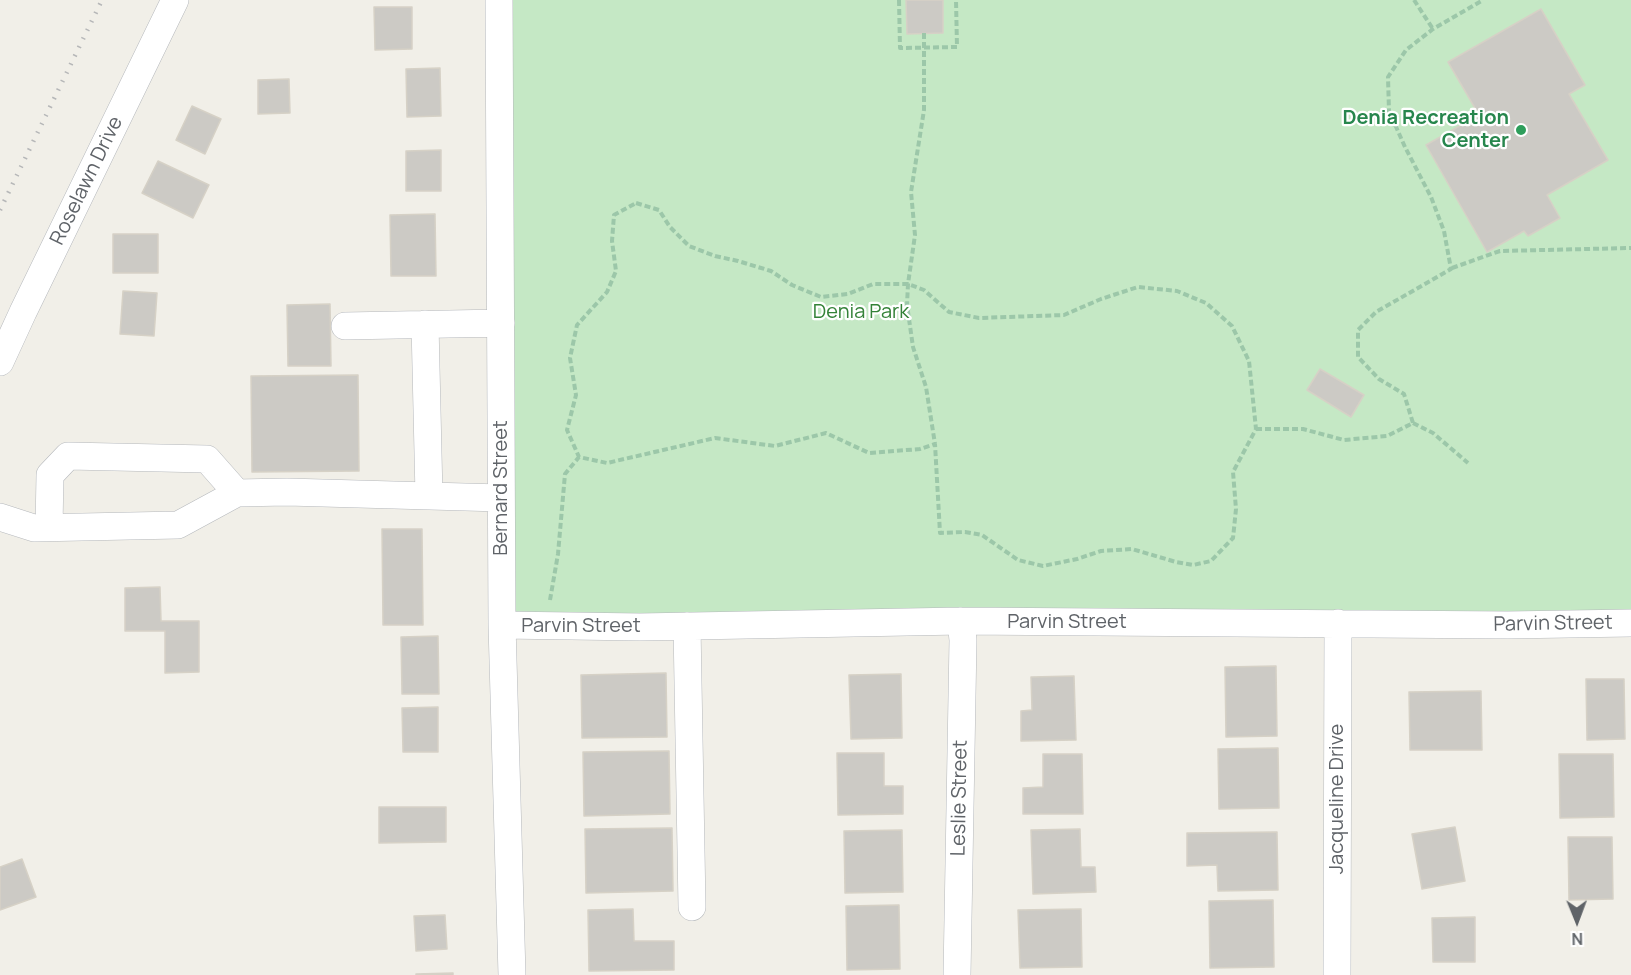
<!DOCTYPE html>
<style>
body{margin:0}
#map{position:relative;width:1631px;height:975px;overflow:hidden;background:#f1efe8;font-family:Manrope,sans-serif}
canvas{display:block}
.north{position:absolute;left:1547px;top:891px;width:60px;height:60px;-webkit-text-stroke:4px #fff;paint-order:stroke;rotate:179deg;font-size:16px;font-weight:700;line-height:24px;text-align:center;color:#5f6368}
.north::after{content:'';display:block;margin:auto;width:21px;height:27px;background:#5f6368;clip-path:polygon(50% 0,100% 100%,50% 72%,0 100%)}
</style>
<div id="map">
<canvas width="1631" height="975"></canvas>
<div class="north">N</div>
</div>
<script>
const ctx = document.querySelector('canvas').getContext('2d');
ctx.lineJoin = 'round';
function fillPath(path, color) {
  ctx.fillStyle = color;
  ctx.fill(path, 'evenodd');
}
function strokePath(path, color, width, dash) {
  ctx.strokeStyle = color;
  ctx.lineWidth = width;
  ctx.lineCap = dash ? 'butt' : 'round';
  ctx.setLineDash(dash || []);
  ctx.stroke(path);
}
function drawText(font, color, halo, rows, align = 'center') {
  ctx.font = font + ' Manrope,sans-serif';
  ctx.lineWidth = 4.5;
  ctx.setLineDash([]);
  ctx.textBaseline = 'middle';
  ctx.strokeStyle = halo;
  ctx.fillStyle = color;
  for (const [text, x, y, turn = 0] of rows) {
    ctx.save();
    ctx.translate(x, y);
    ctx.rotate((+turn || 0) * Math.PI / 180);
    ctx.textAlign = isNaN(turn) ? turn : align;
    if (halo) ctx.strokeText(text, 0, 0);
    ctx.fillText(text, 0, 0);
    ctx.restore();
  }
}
const green = new Path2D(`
 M497 0H1631V622L502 625Z`);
const building = new Path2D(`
 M906 0H943V33L907 34Z
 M374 7H412V49L375 50Z
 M1541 9 1585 85 1569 94 1608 160 1547 195 1560 218 1528 236 1524 231 1487 252 1426 145 1479 115 1448 62Z
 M440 68 441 116 407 117 406 69Z
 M289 79 290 113 258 114V80Z
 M192 106 221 119 205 154 176 140Z
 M441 150V191H406V151Z
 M158 161 209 185 193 218 142 193Z
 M435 214 436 276H391L390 215Z
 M113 234H158V273H113Z
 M123 291 157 293 154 336 120 334Z
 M330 304 331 366H288L287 305Z
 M1320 369 1364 395 1351 417 1307 390Z
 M358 375 359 471 252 472 251 376Z
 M382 529H422L423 625H383Z
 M160 587 161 621H199V672L165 673V631H125V588Z
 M438 636 439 694H402L401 637Z
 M1276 666 1277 736 1226 737 1225 667Z
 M666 673 667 737 582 738 581 675Z
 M901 674 902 738 851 739 849 675Z
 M1074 676 1076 740 1021 741V711L1032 710 1031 677Z
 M1586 679H1624L1625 739 1587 740Z
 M1481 691 1482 750H1410L1409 692Z
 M438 707V752H403L402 708Z
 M1278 748 1279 808 1219 809 1218 749Z
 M669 751 670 814 584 816 583 752Z
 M837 753H884V786H903V814L838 815Z
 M1043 754H1082L1083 814H1023V788L1043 787Z
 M1559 754H1613L1614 817 1560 818Z
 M379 807H446V842L379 843Z
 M1455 827 1465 881 1422 889 1412 834Z
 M672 828 673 891 586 893 585 829Z
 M1080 829 1081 867H1095L1096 892 1033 894 1031 830Z
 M902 830 903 892 845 893 844 831Z
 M1277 832 1278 890 1218 891 1217 865 1187 866V833Z
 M1568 837H1612L1613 899 1569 900Z
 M22 859 36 897 0 910V867Z
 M1273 900 1274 967 1210 968 1209 901Z
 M899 905 900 969 847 970 846 906Z
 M633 909 634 941H674V970L589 971 588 910Z
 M1081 909 1082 967 1020 968 1018 910Z
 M445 915 447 949 416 951 414 916Z
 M1475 917V962H1433L1432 918Z
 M453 973V975H416V974Z`);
const path = new Path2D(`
 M899 0 900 48 957 47 956 0
 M1414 0 1433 29
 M924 33V110L911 192 915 235 908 284 907 305 913 347 926 387 935 444
 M636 203 659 210 670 227 689 246 715 256 738 261 771 271 792 285 821 297 848 294 873 284H908L924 290 949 312 979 318 1064 315 1101 299 1138 287 1177 291 1206 303 1232 326 1249 361 1256 429 1233 472 1236 509 1233 538 1211 561 1193 565 1176 562 1132 549 1101 551 1077 559 1043 566 1018 560 982 535 965 532 940 533 935 444 920 449 869 453 826 433 775 446 715 438 607 463 579 457 567 430 576 395 570 358 577 325 607 292 616 271 612 241 614 215Z
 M1452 268 1500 251 1631 248
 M1413 423 1433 433 1468 463
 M1256 429H1303L1344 440 1387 436 1413 423 1404 394 1379 379 1358 357V330L1376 312 1451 269 1444 231 1431 197 1405 147 1389 111 1388 77 1406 50 1433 29 1483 0
 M550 600 558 554 565 474 579 457`);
const minor = new Path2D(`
 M499 0 502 625 512 975
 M425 324 429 496
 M345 326 501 323
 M0 362 23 312 175 0
 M0 517 34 528 178 525 237 493 287 492 501 498
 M49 527 50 475 68 456 207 459 237 493
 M502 625 640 627 961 621 1508 625 1631 623
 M687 626 692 907
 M957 975 963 640 961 621
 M1337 975 1338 623`);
const rail = new Path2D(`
 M0 210 102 0`);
const markers = [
 [1521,130,6,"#2e9e5b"]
];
const leisureNames = [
 ["Denia Recreation",1509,118],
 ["Center",1509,141]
];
const streetNames = [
 ["Roselawn Drive",87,181,-64],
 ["Bernard Street",501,488,-90],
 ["Parvin Street",1067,622],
 ["Parvin Street",1553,624,-1],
 ["Parvin Street",581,626],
 ["Leslie Street",960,798,-89],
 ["Jacqueline Drive",1337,799,-90]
];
const parkNames = [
 ["Denia Park",861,312]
];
fillPath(green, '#c5e8c5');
fillPath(building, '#cccac5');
strokePath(building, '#d6d1c6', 1.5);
strokePath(minor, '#b5b8bc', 28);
strokePath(path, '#9cc7a9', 4, [6, 3]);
strokePath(minor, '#fff', 27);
strokePath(rail, '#b6b7b8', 4.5, [1.5, 8]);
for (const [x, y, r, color] of markers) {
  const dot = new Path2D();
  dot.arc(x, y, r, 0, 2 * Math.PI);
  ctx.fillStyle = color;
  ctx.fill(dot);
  strokePath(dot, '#fff', 2);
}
drawText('bold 20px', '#27864d', '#fff', leisureNames, 'right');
drawText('20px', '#5f6368', '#fff', streetNames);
drawText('20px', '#348238', '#fff', parkNames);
</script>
